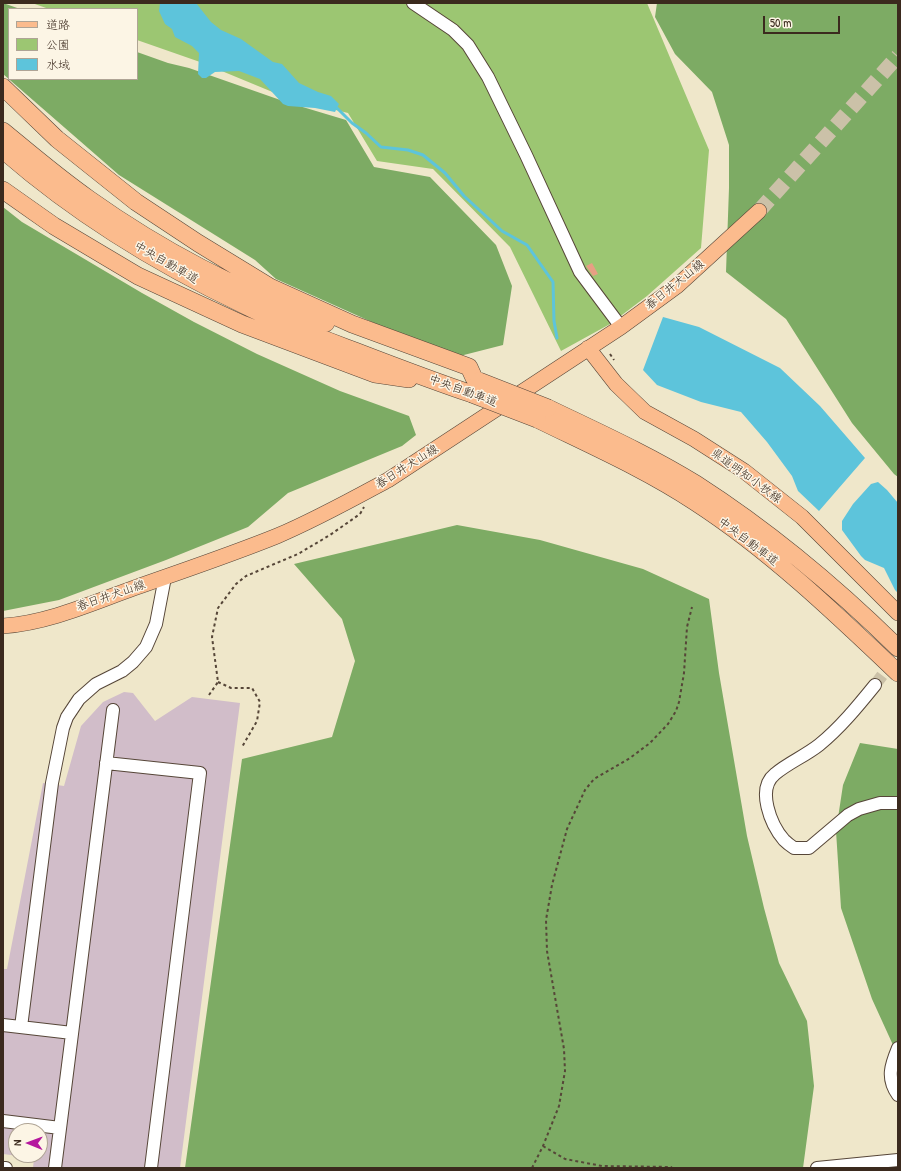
<!DOCTYPE html>
<meta charset="utf-8">
<style>
body{margin:0}
#map{position:relative;width:901px;height:1171px;overflow:hidden;background:#efe7ca;font-family:"Patrick Hand","Klee One",sans-serif}
canvas{display:block}
.frame{position:absolute;inset:0;border:4px solid #3b2a1e;pointer-events:none}
.legend{position:absolute;left:8px;top:8px;width:130px;height:72px;box-sizing:border-box;background:#fcf5e5;border:1px solid #afa495;margin:0;padding:5px 7px;list-style:none;font-size:12px;color:#3b2a1e}
.legend li{display:flex;align-items:center;gap:8px;height:20px}
.legend b{width:20px;border:1px solid #afa495}
.north{position:absolute;left:8px;top:1123px;width:40px;height:40px;box-sizing:border-box;background:#fcf5e5;border:1px solid #afa495;border-radius:50%;rotate:271deg;font-size:11px;font-weight:700;line-height:16px;text-align:center;color:#3b2a1e}
.north::after{content:'';display:block;margin:auto;width:14px;height:18px;background:#b5179e;clip-path:polygon(50% 0,100% 100%,50% 72%,0 100%)}
.scale{position:absolute;left:763px;top:16px;width:77px;height:18px;box-sizing:border-box;border:2px solid #3b2a1e;border-top:0;padding-left:5px;font-size:12px;line-height:14px;white-space:nowrap;color:#3b2a1e;-webkit-text-stroke:3px #fcf5e5;paint-order:stroke}
</style>
<div id="map">
<canvas width="901" height="1171"></canvas>
<div class="frame"></div>
<ul class="legend">
<li><b style="height:5px;background:#fbbb8d"></b>道路</li>
<li><b style="height:11px;background:#9cc672"></b>公園</li>
<li><b style="height:11px;background:#5dc4db"></b>水域</li>
</ul>
<div class="north">N</div>
<div class="scale">50 m</div>
</div>
<script>
const ctx = document.querySelector('canvas').getContext('2d');
ctx.lineJoin = 'round';
function fillPath(path, color) {
  ctx.fillStyle = color;
  ctx.fill(path, 'evenodd');
}
function strokePath(path, color, width, dash) {
  ctx.strokeStyle = color;
  ctx.lineWidth = width;
  ctx.lineCap = dash ? 'butt' : 'round';
  ctx.setLineDash(dash || []);
  ctx.stroke(path);
}
function drawText(font, color, halo, rows, align = 'center') {
  ctx.font = font + ' "Patrick Hand","Klee One",sans-serif';
  ctx.lineWidth = 3;
  ctx.setLineDash([]);
  ctx.textBaseline = 'middle';
  ctx.strokeStyle = halo;
  ctx.fillStyle = color;
  for (const [text, x, y, turn = 0] of rows) {
    ctx.save();
    ctx.translate(x, y);
    ctx.rotate((+turn || 0) * Math.PI / 180);
    ctx.textAlign = isNaN(turn) ? turn : align;
    if (halo) ctx.strokeText(text, 0, 0);
    ctx.fillText(text, 0, 0);
    ctx.restore();
  }
}
const industrial = new Path2D(`
 M124 692 133 693 155 721 192 697 240 703 180 1168H33L34 1158 3 1154V969H7L43 783 64 786 81 726 103 702ZM16 1131H40V1155H16Z`);
const green = new Path2D(`
 M32 3H647L709 150 701 248 647 296 610 324 561 351 510 247 433 169 377 161 348 113 287 98 200 62 137 40V9H49Z`);
const forest = new Path2D(`
 M3 3 20 9H9V79H137V52L168 63 189 68 286 102 346 120 374 167 430 177 496 245 512 286 503 345 452 358 276 279 255 260 119 175 3 74Z
 M657 3H898V477L894 474 852 423 786 319 726 272 729 188V145L712 92 675 54 655 17Z
 M3 207 22 222 142 293 194 322 257 354 340 391 409 416 416 435 402 446 288 493 248 527 166 560 59 600 3 611Z
 M457 525 540 540 643 569 709 599 719 673 747 836 764 908 779 963 807 1021 814 1086 803 1168H185L242 759 332 737 355 661 342 619 294 564Z
 M860 743 898 749V1056L872 999 841 908 836 831 843 785Z`);
const water = new Path2D(`
 M160 3H196L211 22 221 30 241 39 273 62 282 64 299 83 318 92 331 96 339 104 335 112 315 108 288 106 283 104 260 79 239 71 215 72 206 78H202L198 74 199 53 192 46 175 37 172 29 165 24 159 11Z
 M663 317 699 327 780 368 820 406 865 458 819 511 798 491 792 476 767 442 741 412 701 402 657 385 643 370Z
 M878 482 887 490 898 503V593L895 590 884 568 865 560 861 556 842 530V521L853 504 871 484Z`);
const stream = new Path2D(`
 M337 108 352 123 366 133 381 147 408 150 423 155 445 173 464 196 502 231 527 245 553 282 554 321 557 338`);
const building = new Path2D(`
 M592 263 598 274 593 276 586 266Z`);
const minorTunnel = new Path2D(`
 M875 685 898 654`);
const majorTunnel = new Path2D(`
 M759 211 898 56`);
const path = new Path2D(`
 M610 354 614 360
 M218 682 231 688H252L260 702 257 721 242 747
 M209 695 218 682 212 637 218 608 236 584 246 576 298 554 330 535 360 514 364 507
 M543 1146 565 1159 602 1166 671 1167 672 1168
 M532 1168 543 1146 559 1106 565 1071 564 1049 547 951 546 920 552 885 567 829 585 790 594 779 630 758 650 743 668 724 676 711 679 702 684 673 687 627 692 607`);
const minor = new Path2D(`
 M413 3 453 30 468 45 488 77 526 155 580 272 621 327
 M875 685C858 706 840 728 819 745 805 756 788 763 775 774 756 789 771 825 784 840 787 843 791 846 794 848H809L848 815 859 809 880 803H898
 M106 763 200 773 151 1168
 M3 1025 72 1033
 M21 1027 52 783 63 728 67 717 79 699 96 684 122 671 133 662 146 647 156 624 165 577
 M898 1048C891 1065 886 1078 898 1095
 M3 1121 60 1128
 M3 1168H6
 M55 1168 113 710
 M817 1168 898 1160`);
const major = new Path2D(`
 M588 348 616 384 645 412 694 439 744 471 802 517 898 613
 M3 626C48 623 92 603 134 588 182 571 230 555 277 536 315 520 351 500 388 480L621 327 677 286 759 211`);
const highway = new Path2D(`
 M3 87 57 139 136 202 198 243 270 287 352 324 469 367 474 378
 M3 131C31 154 59 178 89 199 162 251 242 292 326 323
 M3 150C75 213 158 264 244 305 280 323 318 337 355 351 394 366 433 381 472 394
 M3 190 54 226 138 276 242 324 375 374 409 379
 M548 408C598 432 649 455 696 484 769 531 836 587 898 648
 M537 419C590 445 645 469 695 502 769 550 834 612 898 673`);
const highwayBridge = new Path2D(`
 M479 381 548 408
 M472 394 537 419`);
const streetNames = [
 ["中央自動車道",166,263,30],
 ["春日井犬山線",675,285,-39],
 ["中央自動車道",463,391,20],
 ["春日井犬山線",407,467,-32],
 ["県道明知小牧線",746,476,36],
 ["中央自動車道",748,542,37],
 ["春日井犬山線",111,596,-19]
];
fillPath(industrial, '#d1bdc9');
fillPath(green, '#9cc672');
fillPath(forest, '#7dab64');
fillPath(water, '#5dc4db');
strokePath(stream, '#5dc4db', 3);
fillPath(building, '#e79f84');
strokePath(minorTunnel, '#cbc1a8', 12, [12, 6]);
strokePath(majorTunnel, '#cbc1a8', 15, [15, 8]);
strokePath(minor, '#564638', 14);
strokePath(major, '#564638', 16);
strokePath(highway, '#564638', 18);
strokePath(path, '#564638', 2, [3, 3]);
strokePath(minor, '#fff', 12);
strokePath(major, '#fbbb8d', 15);
strokePath(highway, '#fbbb8d', 17);
strokePath(highwayBridge, '#564638', 18, []);
strokePath(highwayBridge, '#fbbb8d', 17);
drawText('12px', '#3b2a1e', '#fcf5e5', streetNames);
</script>
